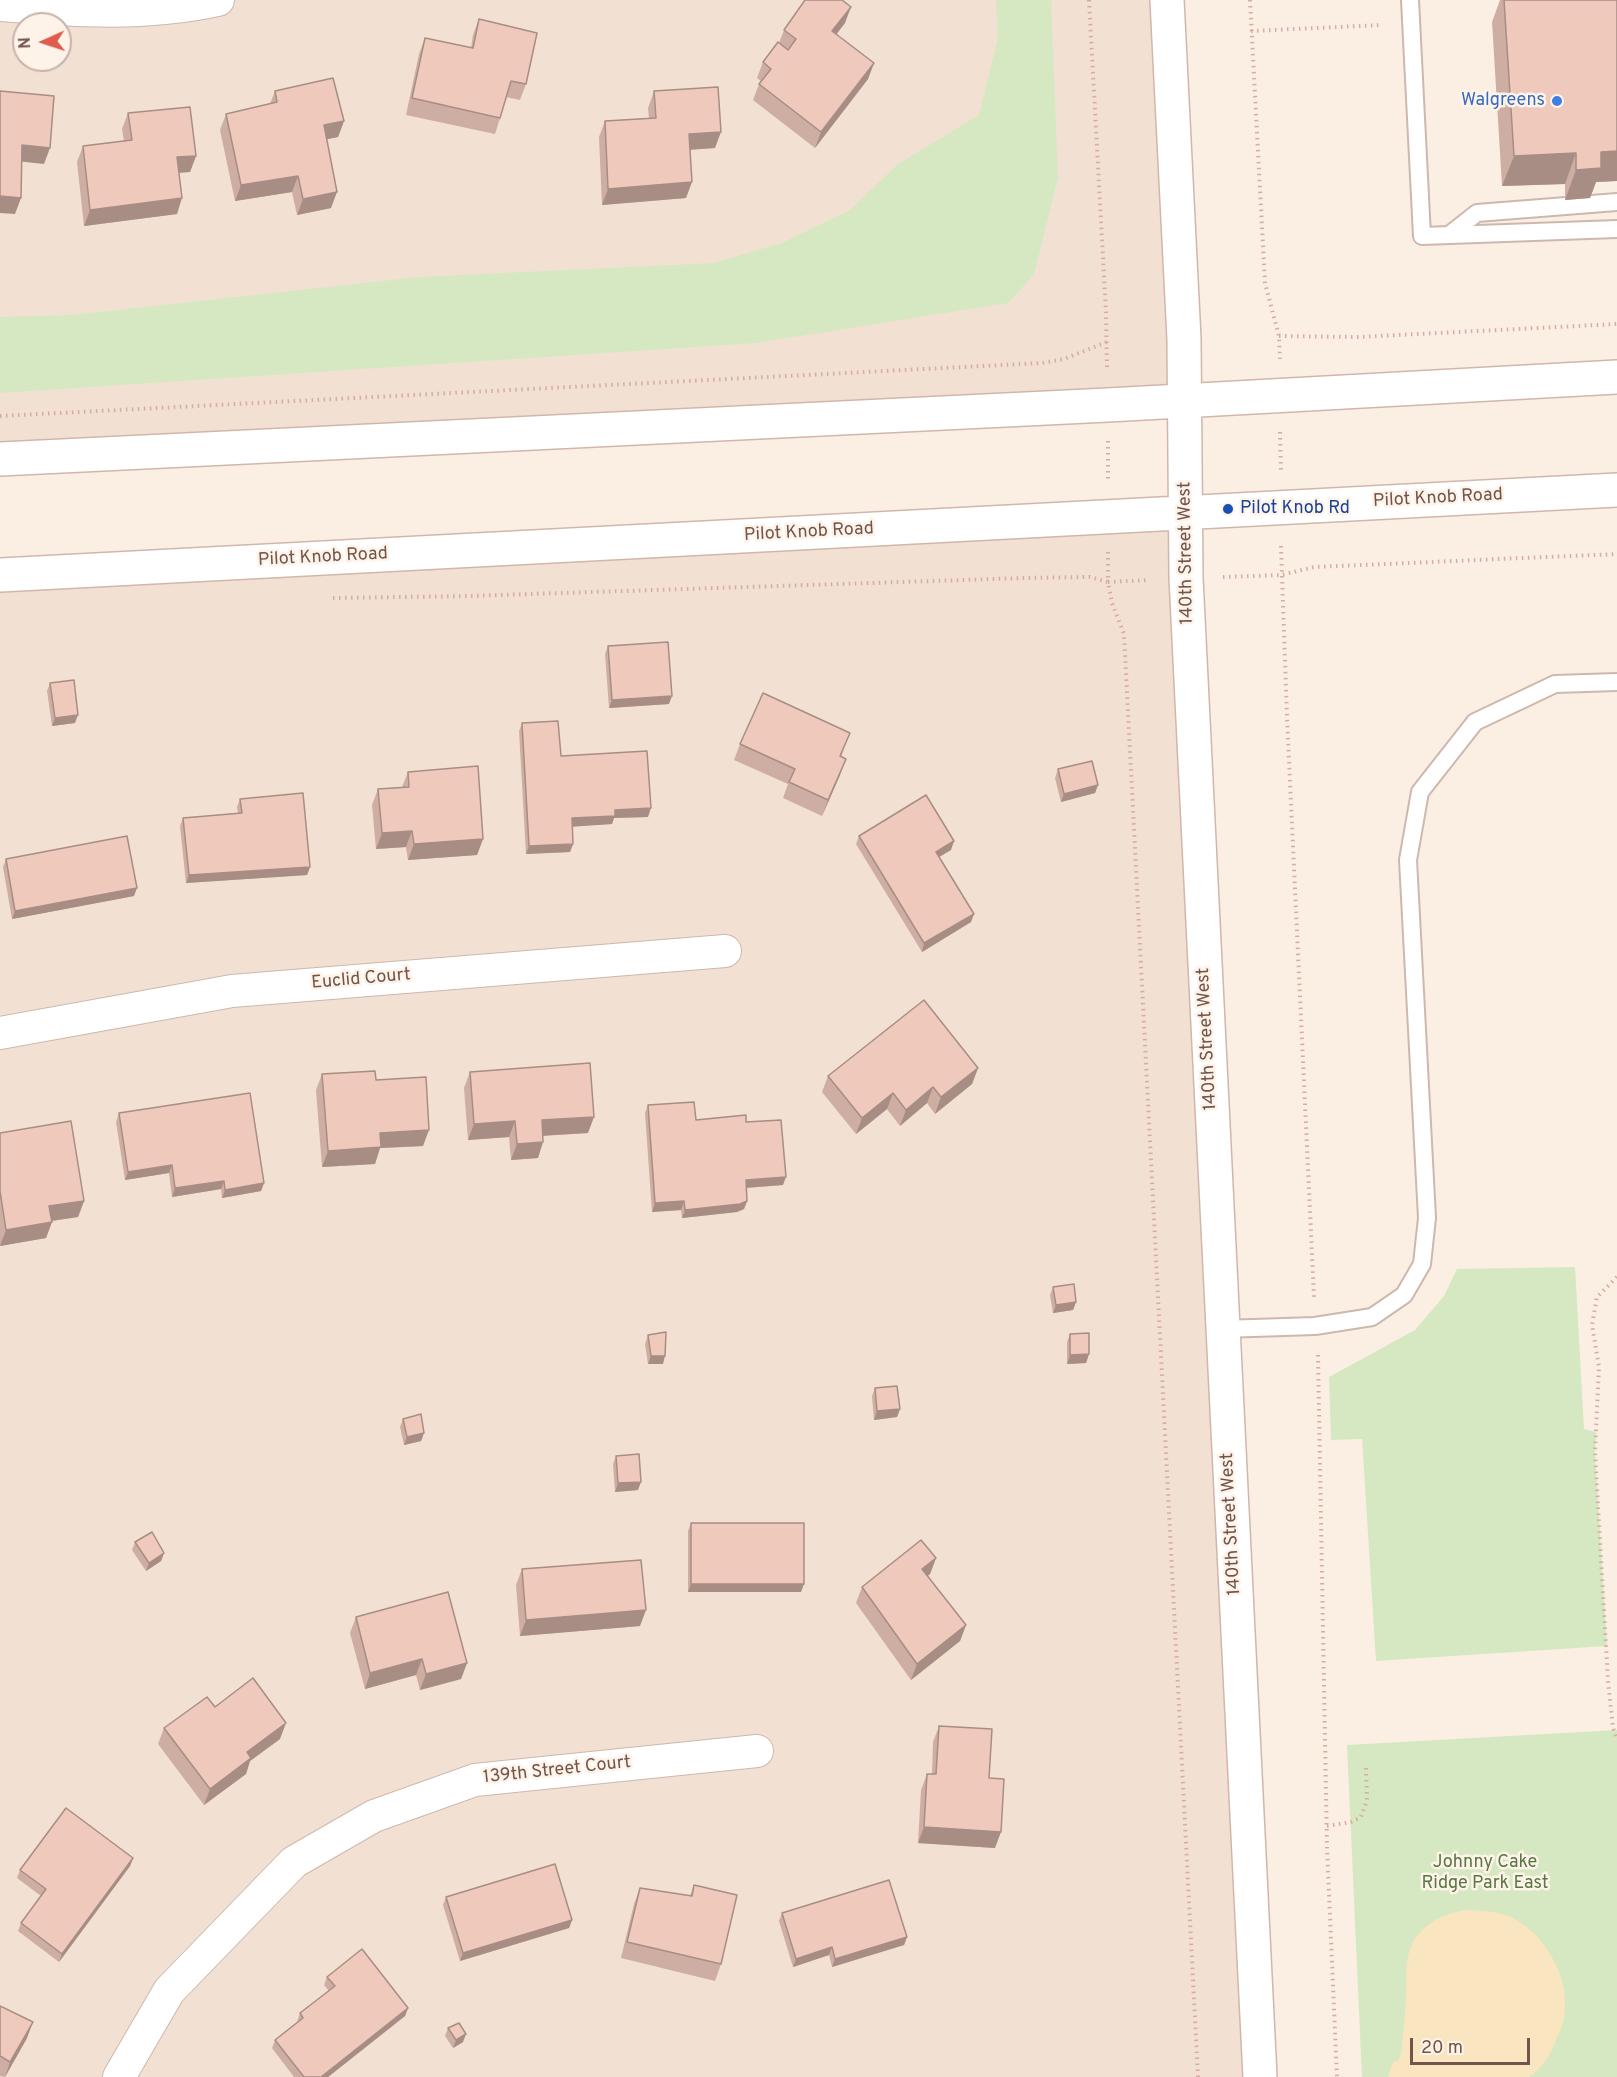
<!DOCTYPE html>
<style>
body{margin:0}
#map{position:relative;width:1617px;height:2077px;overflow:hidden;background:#fbefe3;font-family:Overpass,sans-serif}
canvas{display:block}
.north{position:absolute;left:12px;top:12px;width:60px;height:60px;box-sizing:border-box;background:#fef3e9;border:2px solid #c6b3a9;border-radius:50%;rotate:267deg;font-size:16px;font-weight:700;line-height:24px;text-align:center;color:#72544a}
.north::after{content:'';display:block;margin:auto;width:21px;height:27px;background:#e05c4d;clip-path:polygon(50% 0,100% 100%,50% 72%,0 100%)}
.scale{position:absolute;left:1410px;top:2038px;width:120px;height:27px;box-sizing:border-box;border:3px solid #72544a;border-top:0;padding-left:8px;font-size:18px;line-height:21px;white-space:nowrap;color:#72544a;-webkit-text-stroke:4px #fef3e9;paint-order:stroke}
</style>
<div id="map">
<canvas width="1617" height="2077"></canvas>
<div class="north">N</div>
<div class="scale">20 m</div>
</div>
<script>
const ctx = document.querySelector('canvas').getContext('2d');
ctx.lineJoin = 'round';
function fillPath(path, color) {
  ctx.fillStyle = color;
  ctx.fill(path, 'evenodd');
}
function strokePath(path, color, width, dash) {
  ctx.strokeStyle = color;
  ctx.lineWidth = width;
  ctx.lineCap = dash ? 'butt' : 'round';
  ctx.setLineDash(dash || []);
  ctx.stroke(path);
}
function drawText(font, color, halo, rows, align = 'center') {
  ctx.font = font + ' Overpass,sans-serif';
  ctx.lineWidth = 5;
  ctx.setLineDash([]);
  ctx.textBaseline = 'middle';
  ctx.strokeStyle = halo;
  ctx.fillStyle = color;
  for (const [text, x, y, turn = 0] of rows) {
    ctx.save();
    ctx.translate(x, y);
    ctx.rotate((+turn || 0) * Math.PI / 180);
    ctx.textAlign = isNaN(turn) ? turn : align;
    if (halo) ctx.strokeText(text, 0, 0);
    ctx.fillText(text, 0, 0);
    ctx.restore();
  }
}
const residential = new Path2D(`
 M0 0H1168L1185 400 0 459ZM24 24H60V60H24Z
 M1186 513 1260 2077H0V575Z`);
const green = new Path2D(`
 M996 0H1051L1058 177 1034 274 1008 303 756 343 0 393V317L71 315 419 277 714 263 782 243 850 210 898 164 979 115 998 38Z
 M1575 1267 1584 1429 1596 1432 1595 1452 1607 1646 1376 1661 1362 1439 1331 1440 1329 1377 1415 1330 1444 1296 1457 1269Z
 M1617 1730V2077H1362L1347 1745Z`);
const sand = new Path2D(`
 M1466 1910C1478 1910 1491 1911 1503 1914 1542 1927 1572 1977 1564 2018 1562 2026 1559 2034 1556 2040 1550 2055 1543 2068 1529 2077H1388L1393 2062 1399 2060 1401 2054C1403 2036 1405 2017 1406 1998 1407 1985 1405 1969 1408 1956 1414 1928 1440 1914 1466 1910Z`);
const path = new Path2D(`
 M1089 0 1106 313 1107 368
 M1250 0 1265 283 1279 336 1280 359
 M1251 31 1382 25
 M1279 336 1358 337 1617 324
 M0 416 1042 363 1064 359 1107 342
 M1280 432 1281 470
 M1108 441V479
 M1281 546 1287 717 1314 1297
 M1108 552V582L1149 580
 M1223 577 1281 575 1314 567 1617 554
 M333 598 469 596 1025 578 1090 577 1108 582 1112 603 1124 634 1198 2077
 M1617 1277 1597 1297 1592 1325 1599 1367 1595 1452 1608 1681 1613 1728 1617 1739
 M1318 1355 1327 1848 1337 2077
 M1327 1826 1351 1822 1361 1817 1367 1800 1366 1768`);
const lane = new Path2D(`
 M1410 0 1422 236 1617 229
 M1449 235 1477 213 1617 202
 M1222 1329 1315 1326 1372 1317 1404 1295 1422 1264 1427 1218 1408 860 1420 792 1475 722 1555 684 1617 682`);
const street = new Path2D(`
 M0 5C74 11 146 16 218 0
 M0 1033 232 991 725 951
 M119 2077 169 1991 294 1862 374 1816 475 1780 757 1751`);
const secondary = new Path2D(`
 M1167 0 1184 339 1186 578 1260 2077
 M0 459 1108 405 1617 377
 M0 575 1617 490`);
const wall = new Path2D(`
 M1500 0H1617V181L1596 182 1590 198 1565 200V184L1502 186 1492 22Z
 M479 19 526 84 520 100 506 97 500 118 495 134 406 115 419 54 425 38 471 48 473 35Z
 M845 23 836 34 874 63 868 79 815 148 753 100 759 84 761 81 757 78 763 62 779 43 784 30Z
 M275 91 344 121 338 137 327 139 331 208 297 215 292 192 235 201 220 130 226 114 270 104Z
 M654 91 715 148 690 150 686 198 602 205 599 137 605 121 649 118 648 108Z
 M128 113 196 156 190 172 179 173 177 214 84 226 77 162 83 146 124 141 122 129Z
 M608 646 669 704 609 708 605 654Z
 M50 683 75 723 52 726 47 691Z
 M522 723 561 756 648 817 614 818 612 824 572 826 573 844 570 852 526 854 519 731Z
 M740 744 844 749 841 757 840 775 822 816 783 798 788 784 734 760Z
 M1058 769 1098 785 1095 793 1061 802 1055 778Z
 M408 772 483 839 477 855 408 860 406 847 376 849 372 805 378 789 402 787Z
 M240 799 310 867 307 875 186 883 180 826 183 818 238 813 237 807Z
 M859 836 951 850 939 857 971 922 922 952 856 844Z
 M6 859 134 896 12 919 3 867Z
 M978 1068 972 1084 935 1114 927 1103 900 1126 887 1109 856 1134 822 1092 828 1076Z
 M470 1072 588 1133 543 1136 538 1158 511 1160 509 1137 468 1140 464 1088Z
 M322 1074 376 1080 423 1146 380 1148 375 1164 322 1167 316 1090Z
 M648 1105 696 1120 746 1122 783 1185 746 1188 747 1201 744 1209 737 1212 682 1218 681 1210 652 1212 645 1113Z
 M119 1113 264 1183 261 1191 222 1198 221 1189 172 1197 169 1173 125 1180 116 1122Z
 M0 1133 84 1201 78 1217 52 1221 46 1238 0 1246Z
 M1053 1287 1076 1302 1073 1310 1053 1313 1050 1295Z
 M1070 1334 1089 1354 1086 1363 1067 1364V1342Z
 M648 1335 663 1364H648L645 1344Z
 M875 1388 900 1409 897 1417 874 1420 872 1396Z
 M403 1419 424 1433 421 1441 404 1445 400 1427Z
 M616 1456 638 1490 615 1492 613 1464Z
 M691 1523 801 1592H688V1531Z
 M135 1542 164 1553 161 1561 146 1571 132 1550Z
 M936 1558 930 1574 927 1576 966 1625 960 1641 911 1680 856 1603 862 1587Z
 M522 1569 640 1626 520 1636 516 1585Z
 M356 1617 467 1663 461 1679 420 1690 416 1675 365 1689 350 1633Z
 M215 1707 280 1739 250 1761 246 1774 204 1805 158 1744 164 1728Z
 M939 1726 995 1848 918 1843 921 1790 927 1774H932L933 1742Z
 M133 1858 130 1866 59 1962 18 1931 21 1923 41 1896 17 1878 20 1870Z
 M694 1885 721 1964 715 1981 621 1958 634 1904 640 1888 690 1896Z
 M446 1897 572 1920 569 1928 460 1961 443 1905Z
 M782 1913 907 1937 904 1945 832 1967 829 1955 793 1967 779 1921Z
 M327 1977 408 2008 405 2016 328 2077H294L272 2048 275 2040 297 2022 300 2013 329 1991 324 1985Z
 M0 2006 27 2038 5 2077 0 2076Z
 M448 2028 463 2042 453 2048 445 2036Z`);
const shadedWall = new Path2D(`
 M851 7 845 23 826 48 832 31Z
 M874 63 868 79 815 148 821 132Z
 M344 121 338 137 318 141 324 125Z
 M721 132 715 148 683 150 689 134Z
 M22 145 50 148 44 164 16 161Z
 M1617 151V181L1596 182 1590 198 1565 200 1576 170 1601 152Z
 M1576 153 1565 184 1502 186 1514 156Z
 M196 156 190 172 171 173 177 157Z
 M298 176 292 192 235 201 241 185Z
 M692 182 686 198 602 205 608 189Z
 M337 192 331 208 297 215 303 199Z
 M0 196 21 198 15 214 0 213Z
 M182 198 177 214 84 226 90 210Z
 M672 696 669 704 609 708 612 700Z
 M78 715 75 723 52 726 55 718Z
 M846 759 840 775 822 816 828 800Z
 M1098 785 1095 793 1061 802 1064 794Z
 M651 808 648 817 614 818 612 824 569 827 572 818 615 810Z
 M412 831 406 847 376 849 382 833Z
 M483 839 477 855 408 860 414 844Z
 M954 841 951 850 934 860 936 852Z
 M573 844 570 852 526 854 529 846Z
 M310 867 307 875 186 883 189 875Z
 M137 888 134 896 12 919 15 911Z
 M974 914 971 922 922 952 924 943Z
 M978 1068 972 1084 935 1114 941 1097Z
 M933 1087 927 1103 900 1126 906 1110Z
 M893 1093 887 1109 856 1134 862 1118Z
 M594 1117 588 1133 536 1136 542 1120Z
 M515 1121 509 1137 468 1140 474 1124Z
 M429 1130 423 1146 380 1148 375 1164 322 1167 328 1151 380 1133Z
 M543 1142 538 1158 511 1160 517 1144Z
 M172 1165 169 1173 125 1180 128 1172Z
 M786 1177 783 1185 743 1188 746 1180Z
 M224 1181 221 1189 172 1197 175 1188Z
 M264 1183 261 1191 222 1198 225 1190Z
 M84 1201 78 1217 43 1222 49 1206Z
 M684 1201 681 1210 652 1212 655 1203Z
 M747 1201 744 1209 737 1212 682 1218 685 1210Z
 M52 1222 46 1238 0 1246 6 1230Z
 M1076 1302 1073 1310 1053 1313 1056 1305Z
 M1089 1354 1086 1363 1067 1364 1070 1355Z
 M651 1356H665L663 1364H648Z
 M900 1409 897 1417 874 1420 877 1411Z
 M424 1433 421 1441 404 1445 407 1437Z
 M641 1482 638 1490 615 1492 618 1483Z
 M164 1553 161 1561 146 1571 149 1563Z
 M936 1558 930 1574 916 1585 922 1569Z
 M691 1584H804L801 1592H688Z
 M646 1610 640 1626 520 1636 526 1620Z
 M966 1625 960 1641 911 1680 917 1664Z
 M422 1659 416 1675 365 1689 370 1673Z
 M467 1663 461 1679 420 1690 426 1674Z
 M286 1723 280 1739 250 1761 246 1774 204 1805 210 1789 247 1752Z
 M924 1827 1001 1832 995 1848 918 1843Z
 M133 1858 130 1866 59 1962 62 1954Z
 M572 1920 569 1928 460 1961 463 1953Z
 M907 1937 904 1945 832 1967 835 1959Z
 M832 1947 829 1955 793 1967 796 1959Z
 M408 2008 405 2016 328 2077H321Z
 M33 2022 27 2038 5 2077 10 2062Z
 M466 2034 463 2042 453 2048 456 2040Z`);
const building = new Path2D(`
 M805 0H842L851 7 832 31 874 63 821 132 759 84 771 69 763 62 778 42 788 50 796 39 784 30Z
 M1504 0H1617V151L1601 152V168L1576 170V153L1514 156Z
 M479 19 537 33 526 84 511 81 500 118 412 98 425 38 473 48Z
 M333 78 344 121 324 125 337 192 303 199 298 176 241 185 226 114 277 102 275 91Z
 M718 87 721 132 689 134 692 182 608 189 605 121 656 118 654 91Z
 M0 91 54 96 50 148 22 145 21 198 0 196Z
 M190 107 196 156 177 157 182 198 90 210 83 146 132 140 128 113Z
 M668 642 672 696 612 700 608 646Z
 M74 680 78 715 55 718 50 683Z
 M763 693 850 733 840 756 846 759 828 800 789 782 795 769 740 744Z
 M558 721 561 756 647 751 651 808 615 810V816L572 818 573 844 529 846 522 723Z
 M1092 761 1098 785 1064 794 1058 769Z
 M478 766 483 839 414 844 412 831 382 833 378 789 409 787 408 772Z
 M303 793 310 867 189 875 183 818 242 813 240 799Z
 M926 795 954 841 936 852 974 914 924 943 859 836Z
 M127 836 137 888 15 911 6 859Z
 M924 1000 978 1068 941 1097 933 1087 906 1110 893 1093 862 1118 828 1076Z
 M590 1063 594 1117 542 1120 543 1142 517 1144 515 1121 474 1124 470 1072Z
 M375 1071 376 1080 426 1077 429 1130 380 1133 381 1147 328 1151 322 1074Z
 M250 1093 264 1183 225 1190 224 1181 175 1188 172 1165 128 1172 119 1113Z
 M694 1102 696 1120 746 1115V1122L781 1120 786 1177 746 1180 747 1201 740 1204 685 1210 684 1201 655 1203 648 1105Z
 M71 1121 84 1201 49 1206 52 1222 6 1230 0 1191V1133Z
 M1074 1284 1076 1302 1056 1305 1053 1287Z
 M666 1332 665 1356H651L648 1335Z
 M1089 1333V1354L1070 1355V1334Z
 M897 1386 900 1409 877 1411 875 1388Z
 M421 1414 424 1433 407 1437 403 1419Z
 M639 1454 641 1482 618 1483 616 1456Z
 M691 1523H804V1584H691Z
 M152 1532 164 1553 149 1563 135 1542Z
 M921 1540 936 1558 922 1569 966 1625 917 1664 862 1587Z
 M641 1560 646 1610 526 1620 522 1569Z
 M448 1592 467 1663 426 1674 422 1659 370 1673 356 1617Z
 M253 1678 286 1723 247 1752 251 1758 210 1789 164 1728 207 1697 215 1707Z
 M939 1726 992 1729 989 1778 1004 1779 1001 1832 924 1827 927 1774H936Z
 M66 1808 133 1858 62 1954 21 1923 46 1889 20 1870Z
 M555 1864 572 1920 463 1953 446 1897Z
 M889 1880 907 1937 835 1959 832 1947 796 1959 782 1913Z
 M694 1885 737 1895 721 1964 627 1942 640 1888 692 1896Z
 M362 1949 408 2008 321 2077H304L275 2040 303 2018 300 2013 335 1986 327 1977Z
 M0 2006 33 2022 10 2062 0 2056Z
 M459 2023 466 2034 456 2040 448 2028Z`);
const markers = [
 [1557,101,6,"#3f7fe0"],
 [1228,509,6,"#1a4fb4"]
];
const shopNames = [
 ["Walgreens",1545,101]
];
const streetNames = [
 ["Pilot Knob Road",1438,499,-3],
 ["Pilot Knob Road",809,533,-3],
 ["140th Street West",1187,553,-91],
 ["Pilot Knob Road",323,558,-3],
 ["Euclid Court",361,980,-5],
 ["140th Street West",1208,1039,-93],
 ["140th Street West",1232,1524,-93],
 ["139th Street Court",557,1771,-6]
];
const transitNames = [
 ["Pilot Knob Rd",1240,509]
];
const parkNames = [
 ["Johnny Cake",1485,1863],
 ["Ridge Park East",1485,1884]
];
fillPath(residential, '#f2e0d2');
fillPath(green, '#d6e8c2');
fillPath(sand, '#f9e5bf');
strokePath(lane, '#ceb8ad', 20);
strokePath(street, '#ceb8ad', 34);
strokePath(secondary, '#d1b7aa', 36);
strokePath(path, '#d4ad9f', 4, [1.5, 4.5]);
strokePath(lane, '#fff', 16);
strokePath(street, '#fff', 32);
strokePath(secondary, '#fff', 33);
fillPath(wall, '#ceaea2');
fillPath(shadedWall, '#a78d84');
fillPath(building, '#efcabc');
strokePath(building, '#a78d84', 1.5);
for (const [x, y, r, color] of markers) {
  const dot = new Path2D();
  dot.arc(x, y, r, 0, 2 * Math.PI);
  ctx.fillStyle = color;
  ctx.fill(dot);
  strokePath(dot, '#fef3e9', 2);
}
drawText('18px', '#366cbe', '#fef3e9', shopNames, 'right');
drawText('18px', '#72544a', '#fef3e9', streetNames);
drawText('18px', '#164399', '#fef3e9', transitNames, 'left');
drawText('18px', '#587842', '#fef3e9', parkNames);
</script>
